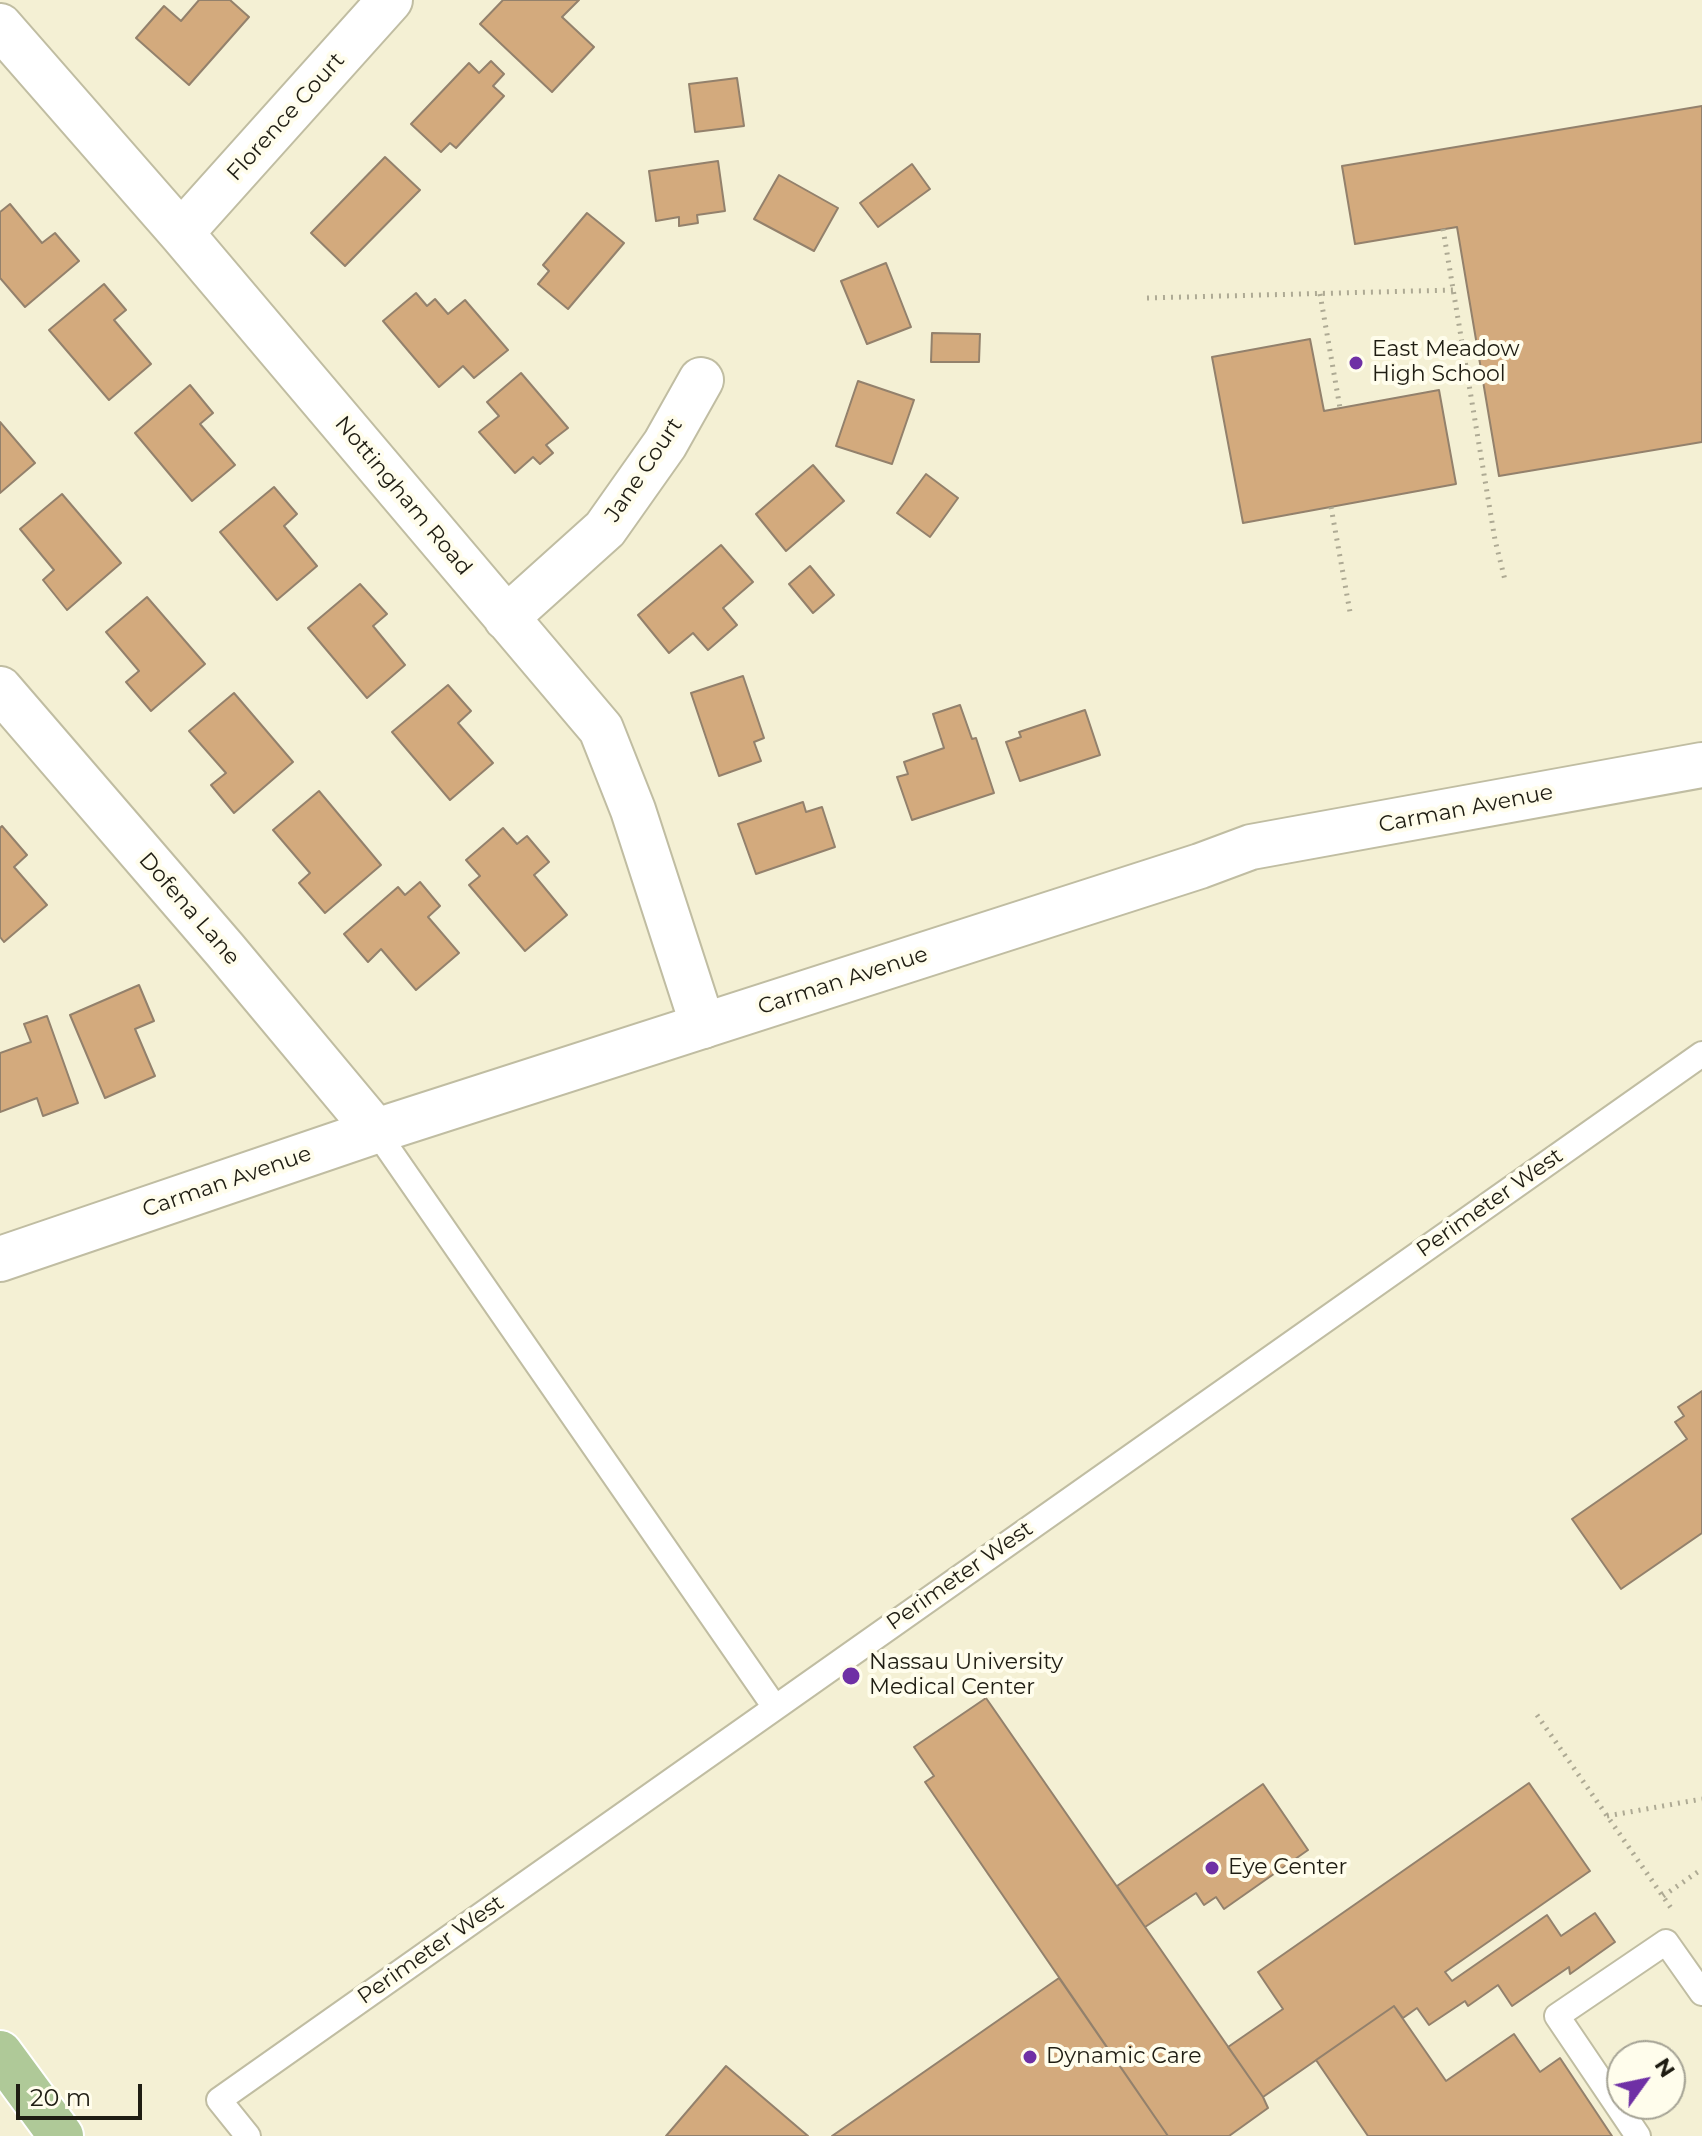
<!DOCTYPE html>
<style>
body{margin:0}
#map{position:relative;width:1702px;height:2136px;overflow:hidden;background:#f4f0d4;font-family:Montserrat,sans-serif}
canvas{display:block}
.north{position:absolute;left:1606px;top:2040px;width:80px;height:80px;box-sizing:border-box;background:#fffdec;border:2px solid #a5a395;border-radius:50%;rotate:57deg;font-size:22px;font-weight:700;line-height:32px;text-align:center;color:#1f1d13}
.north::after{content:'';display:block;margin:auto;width:28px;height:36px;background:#6f30a5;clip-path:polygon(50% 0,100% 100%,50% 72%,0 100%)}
.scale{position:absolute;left:16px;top:2084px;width:126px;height:36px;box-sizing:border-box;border:4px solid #1f1d13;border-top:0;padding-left:10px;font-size:24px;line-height:28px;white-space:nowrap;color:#1f1d13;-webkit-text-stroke:6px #fffdec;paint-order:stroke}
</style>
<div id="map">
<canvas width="1702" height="2136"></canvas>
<div class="north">N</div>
<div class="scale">20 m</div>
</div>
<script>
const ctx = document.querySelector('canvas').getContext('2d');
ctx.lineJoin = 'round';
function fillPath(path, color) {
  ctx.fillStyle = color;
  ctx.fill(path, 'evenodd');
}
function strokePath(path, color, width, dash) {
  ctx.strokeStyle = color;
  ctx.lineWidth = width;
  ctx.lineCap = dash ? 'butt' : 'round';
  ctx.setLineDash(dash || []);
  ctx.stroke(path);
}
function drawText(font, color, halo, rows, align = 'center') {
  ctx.font = font + ' Montserrat,sans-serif';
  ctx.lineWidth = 8;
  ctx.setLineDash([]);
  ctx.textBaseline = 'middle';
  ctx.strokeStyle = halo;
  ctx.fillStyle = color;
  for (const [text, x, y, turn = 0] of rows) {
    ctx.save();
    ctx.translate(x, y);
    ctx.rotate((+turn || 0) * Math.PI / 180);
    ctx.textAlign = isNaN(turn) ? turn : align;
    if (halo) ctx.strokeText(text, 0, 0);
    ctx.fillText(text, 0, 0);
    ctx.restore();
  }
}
const building = new Path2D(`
 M199 0H230L249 17 189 85 136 38 164 6 181 21Z
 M503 0H579L562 17 594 47 552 92 480 24Z
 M491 61 504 74 493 86 504 96 456 148 450 143 441 152 411 124 469 63 479 73Z
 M737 78 744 126 695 132 689 84Z
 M1702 106V442L1499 476 1457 227 1355 244 1342 166Z
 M385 157 420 190 345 266 311 233Z
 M718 161 725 211 697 215 698 223 679 226V217L656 221 649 171Z
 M912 164 930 189 878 227 860 203Z
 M779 175 838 208 814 251 754 219Z
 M10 204 42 243 55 233 79 261 25 307 0 278V212Z
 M587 213 624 243 568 309 538 284 549 271 543 265Z
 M886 263 911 327 867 344 841 281Z
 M104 284 126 310 114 320 151 364 109 400 49 330Z
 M416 293 427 306 435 299 448 314 465 300 508 350 474 378 463 366 439 387 383 321Z
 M932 333 980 334 979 362H931Z
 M1310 339 1324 411 1439 390 1456 484 1243 523 1212 357Z
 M521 373 568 428 546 445 553 453 540 464 533 457 515 473 479 432 499 416 487 402Z
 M858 381 914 400 892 464 836 446Z
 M190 385 213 413 200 424 235 465 192 501 135 433Z
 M0 422 35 463 0 493Z
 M813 465 844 501 786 551 756 514Z
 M926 474 958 498 930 537 897 513Z
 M274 487 297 514 284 526 317 566 277 600 220 532Z
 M62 494 121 563 67 610 43 580 54 570 20 529Z
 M721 545 753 582 723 608 737 625 708 650 693 633 669 653 638 615Z
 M810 566 834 595 813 613 789 584Z
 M360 584 387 614 373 626 405 665 367 698 308 628Z
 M147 597 205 664 151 711 126 682 139 671 106 632Z
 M743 676 764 738 754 742 761 761 719 776 691 693Z
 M448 685 471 711 458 723 493 763 450 800 392 732Z
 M234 693 293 762 234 813 211 785 226 773 189 731Z
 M960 705 972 739 976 738 994 793 912 820 897 777 908 774 904 762 944 748 933 714Z
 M1085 710 1100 755 1020 781 1006 742 1021 737 1019 732Z
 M319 791 381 865 325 913 299 883 310 873 273 830Z
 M803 802 806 812 822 807 835 847 756 874 738 824Z
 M2 826 27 855 14 867 47 905 4 942 0 937V828Z
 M503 828 517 844 527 836 549 862 534 875 567 915 525 951 469 885 480 876 466 860Z
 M420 882 440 906 428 917 459 953 416 990 381 949 368 962 344 934 398 887 405 895Z
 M139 985 154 1021 135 1029 155 1076 105 1098 70 1015Z
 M47 1016 78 1103 43 1116 37 1098 0 1112V1053L31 1042 24 1024Z
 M1702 1391V1533L1621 1589 1572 1519 1687 1439 1675 1422 1684 1416 1678 1407Z
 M986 1698 1263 2097 1268 2108 1229 2136H1168L925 1782 934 1776 914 1747Z
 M1529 1783 1590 1871 1445 1972 1452 1981 1547 1915 1561 1936 1595 1913 1615 1942 1570 1974 1569 1967 1512 2006 1498 1985 1468 2006 1465 2001 1429 2025 1417 2008 1403 2018 1394 2006 1263 2097 1228 2047 1283 2009 1258 1972Z
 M1263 1784 1308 1850 1224 1909 1216 1897 1204 1905 1196 1893 1145 1927 1117 1886Z
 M1059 1978 1168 2136H832Z
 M1394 2006 1446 2081 1514 2034 1540 2072 1560 2058 1612 2136H1368L1316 2060Z
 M726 2066 808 2136H666Z`);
const path = new Path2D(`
 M1443 229 1495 540 1505 580
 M1320 294 1340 408
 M1147 298 1453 290
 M1331 507 1350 612
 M1537 1715 1671 1908
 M1607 1816 1702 1799
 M1663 1896 1702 1869`);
const service = new Path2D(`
 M376 1131 774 1706
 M248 2136 219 2100 1702 1054
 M1638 2136 1557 2016 1666 1942 1702 1993`);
const minor = new Path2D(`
 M0 26 181 233 601 729 633 810 703 1026
 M181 233 390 0
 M506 618 605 529 665 444 701 380
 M0 689 225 950 376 1131`);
const secondary = new Path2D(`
 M0 1259 376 1131 1200 866 1251 847 1702 765`);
const primary = new Path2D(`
 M0 2053 61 2136`);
const markers = [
 [1356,363,8,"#6f30a5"],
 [851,1676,10,"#6f30a5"],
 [1212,1868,8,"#6f30a5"],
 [1030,2057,8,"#6f30a5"]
];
const streetNames = [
 ["Florence Court",286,117,-48],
 ["Jane Court",644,470,-56],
 ["Nottingham Road",403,496,50],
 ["Carman Avenue",1466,809,-11],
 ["Dofena Lane",189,909,49],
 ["Carman Avenue",843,981,-18],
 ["Carman Avenue",227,1182,-19],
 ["Perimeter West",1490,1203,-35],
 ["Perimeter West",960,1576,-35],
 ["Perimeter West",431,1950,-35]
];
const poiNames = [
 ["East Meadow",1372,350],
 ["High School",1372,375],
 ["Nassau University",869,1663],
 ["Medical Center",869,1688],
 ["Eye Center",1228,1868],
 ["Dynamic Care",1046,2057]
];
fillPath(building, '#d3aa7d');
strokePath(building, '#93816c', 2);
strokePath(service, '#c0bda2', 28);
strokePath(minor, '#c0bda2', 48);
strokePath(secondary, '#c0bda2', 48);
strokePath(primary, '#fff', 48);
strokePath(path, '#aeaa94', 5, [2, 6]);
strokePath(service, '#fff', 24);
strokePath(minor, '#fff', 44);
strokePath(secondary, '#fff', 44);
strokePath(primary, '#afc998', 44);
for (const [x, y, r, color] of markers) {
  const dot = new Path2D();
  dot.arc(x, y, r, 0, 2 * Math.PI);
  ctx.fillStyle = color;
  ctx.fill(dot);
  strokePath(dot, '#fffdec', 3);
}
drawText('22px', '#1f1d13', '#fffdec', streetNames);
drawText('22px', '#1f1d13', '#fffdec', poiNames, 'left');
</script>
